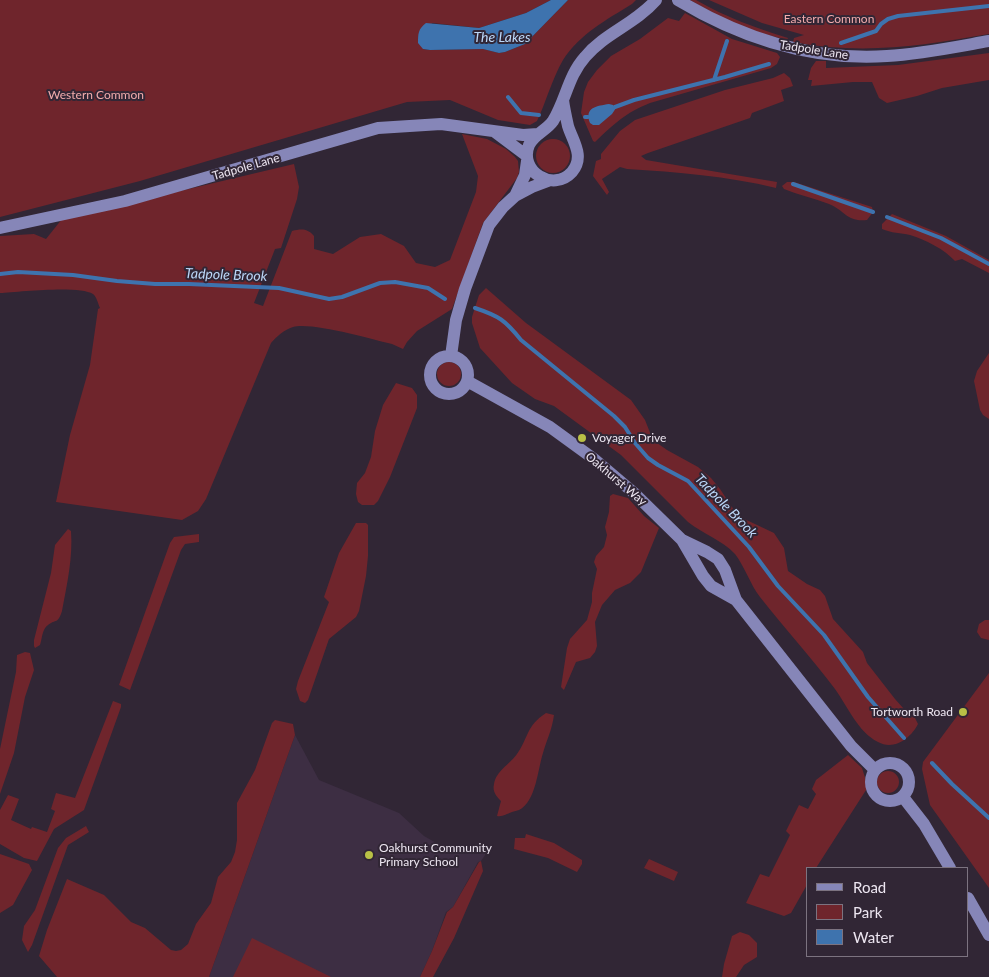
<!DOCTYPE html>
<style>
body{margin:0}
#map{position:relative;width:989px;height:977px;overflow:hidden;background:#312635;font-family:Lato,sans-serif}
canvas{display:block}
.legend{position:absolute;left:806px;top:867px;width:162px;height:90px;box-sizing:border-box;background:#312635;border:1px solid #7c7380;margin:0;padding:6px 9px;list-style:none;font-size:15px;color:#ede6f1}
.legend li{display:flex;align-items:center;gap:10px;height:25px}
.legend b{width:25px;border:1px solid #7c7380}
</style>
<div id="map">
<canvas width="989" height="977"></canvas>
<ul class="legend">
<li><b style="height:6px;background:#8686b8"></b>Road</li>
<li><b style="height:14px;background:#6f252c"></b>Park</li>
<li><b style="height:14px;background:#3e73ae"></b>Water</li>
</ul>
</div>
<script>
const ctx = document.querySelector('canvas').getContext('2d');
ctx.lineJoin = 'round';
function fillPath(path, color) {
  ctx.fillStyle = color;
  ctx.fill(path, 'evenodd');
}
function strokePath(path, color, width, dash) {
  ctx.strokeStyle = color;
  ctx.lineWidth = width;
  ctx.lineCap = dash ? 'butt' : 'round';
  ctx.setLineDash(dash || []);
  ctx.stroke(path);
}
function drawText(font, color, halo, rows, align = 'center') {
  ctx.font = font + ' Lato,sans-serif';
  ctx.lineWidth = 4;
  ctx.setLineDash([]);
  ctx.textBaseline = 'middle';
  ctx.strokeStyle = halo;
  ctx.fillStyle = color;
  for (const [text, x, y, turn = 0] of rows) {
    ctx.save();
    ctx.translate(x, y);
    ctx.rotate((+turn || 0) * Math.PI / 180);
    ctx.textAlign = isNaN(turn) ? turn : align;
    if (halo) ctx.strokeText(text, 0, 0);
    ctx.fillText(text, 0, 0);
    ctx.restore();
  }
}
const built = new Path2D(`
 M295 735 319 780 399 813 424 836 438 844 455 849 492 845 481 861 478 862 453 907 446 912 432 951 420 977H209Z`);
const green = new Path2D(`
 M0 0H551L526 13 479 28 432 23 423 49 429 50 483 49 499 53 505 52 525 44 568 0H636L632 4C606 20 580 34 563 60 552 79 546 102 537 121L530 125 498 120 450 100 407 102 140 181 0 217Z
 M690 0H696C725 17 756 28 788 38L787 40 757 32 724 19Z
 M709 0H989V34C920 46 863 55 793 42L794 38 804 35 762 23Z
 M685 13 732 39 777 53 780 57 777 64 771 68 650 103C625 113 614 124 595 142L593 141 581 113 584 92 588 82 597 70 611 56 640 39 668 18 679 21Z
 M989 53V80L942 88 917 96 887 103 879 98 872 82H853L811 86 812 80H808L811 68 816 61H826V68L898 65Z
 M784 73 790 78 793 86 781 90 784 101 752 113 750 118 648 153 641 156 646 160 777 182 776 188C727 176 677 172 627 169L620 167 602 179 609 192 607 195 593 176 596 161 601 159V154L620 131 635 120 725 90 773 78Z
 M462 134 487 139 506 149 515 157 518 161 519 172 517 178 483 223 452 309 417 331 407 342 403 349 392 344C370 339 312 322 293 327 284 330 277 336 271 343L206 499 198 511 182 520 56 502 70 435 90 365 98 309 100 308C98 304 97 297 93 294 79 285 18 292 0 293V236L34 234 46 239 62 219 294 164 299 187 297 199 281 248 275 249 254 303 263 306 292 231C301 229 307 228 314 236V249L333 254 360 237 381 234 404 246 416 263 435 267 450 260 476 192 478 176Z
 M536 156a17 17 0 1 1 34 0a17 17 0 1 1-34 0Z
 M787 182H794L872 207 873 212 867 220C846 222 846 211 829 204 814 198 798 195 784 189L782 186Z
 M892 214 946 236 989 260V273L962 259 955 261C944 249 926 240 910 235 901 233 891 233 882 229V224Z
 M486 288 526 323 631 400 645 420 653 440 667 450 698 467 711 478 720 489 738 516 774 533 784 548 788 571 807 584 820 590 825 596 833 619 863 652 867 663 895 699 904 709 913 714 918 724C911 738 894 751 878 742 858 732 848 707 835 689 812 658 784 628 760 597 750 584 745 567 735 554 722 540 703 534 688 522L621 455 554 406 535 399 512 383 480 348 472 323V317L479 295Z
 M989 353V419L983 415 980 410 974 381 977 371Z
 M437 374a12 12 0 1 1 24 0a12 12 0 1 1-24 0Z
 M396 383 412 388 417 395V408L390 477 378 501 374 505H362L358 502 356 494 357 483 365 473 371 457 375 431 383 405Z
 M613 494 628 498 644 516 659 528 641 572 630 583 615 590 602 605 595 622 597 646 595 652 590 658 576 662 564 690 561 687 567 648 570 639 587 620 592 602V593L597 569 594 562 596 556 604 547 607 535 605 527 609 512 610 496Z
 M356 523H366L368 525V556L366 576 359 611 356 617 329 639 308 700 305 703 300 701 296 689 298 681 329 602 324 597 339 553Z
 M68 529 71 531C73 558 67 584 62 611 58 624 56 619 48 625 42 629 42 639 40 645L35 648 34 646V640L51 573 55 545Z
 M199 534V542L185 544 181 550 130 690 119 685 170 543 174 537Z
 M985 620H989V640L981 638 977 632 979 624Z
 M25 652 30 653 34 670 25 697 14 753 0 794V749L16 672 17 655Z
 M989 673V888L930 805 922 769 923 762Z
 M113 701 121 704V707L84 810 54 829 37 861 24 858 0 844V810L8 795 19 799 11 820 31 829 32 827 47 832 55 811 51 809 56 793 75 798Z
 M546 713 554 715C552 730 547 739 543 753 538 768 536 802 519 810 517 811 514 811 512 812 506 814 503 817 497 816L501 801C497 797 492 792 494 784 496 771 509 765 517 754 529 737 526 726 546 713Z
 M275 720 293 724 295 735 209 977H57L39 956 47 930 67 879 104 895 131 922 145 928 171 950 176 951 181 950 188 944 196 924 211 903 218 877 231 862 235 852 237 840V803L255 770 272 723Z
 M848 755 862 768 868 787 816 868H808V883L791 913 784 916 746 903 760 874 769 877 790 835 786 831 799 805 808 809 816 794 812 789 816 780Z
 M877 782a11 11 0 1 1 22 0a11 11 0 1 1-22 0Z
 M86 826 89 832 68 845 32 945 28 952 22 940 24 926 35 910 58 848 66 838Z
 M526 834 554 843 582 860V864L577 872 548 858 514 849 515 838H525Z
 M0 854 29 864 32 870 13 905 0 913Z
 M649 859 678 872 674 881 644 868Z
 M481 861 483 871 454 938 433 977H420L432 951 447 912 453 907 479 862Z
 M740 932 749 935 757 943V957L744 965 736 977H722L724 964 732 936Z
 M252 938 331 977H233Z`);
const water = new Path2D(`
 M551 0H568L525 44 505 52 499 53 483 49 430 50 423 49 418 43C418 34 418 29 426 23L479 28 526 13Z
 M609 104 613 105 616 108 612 114 599 125H593L590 123C584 107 597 106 609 104Z`);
const stream = new Path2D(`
 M841 43 876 31 881 24 888 19 898 16 989 6
 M714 80 727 41
 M508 97 521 113 539 115
 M615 107 634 100 725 77 769 64
 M585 117H588
 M793 184 873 212
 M887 217 941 238 989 264
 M0 274 18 272 73 275 117 281 155 284H189L279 288 329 299 342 297 380 283 395 282 428 288 445 299
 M475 308C499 316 505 320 521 340L614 416 625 427 635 443 648 458 658 465 688 481 749 547 778 586 824 635 868 697 904 738
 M932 763 952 784 989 818`);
const secondary = new Path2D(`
 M678 0C743 39 811 61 887 56 921 54 955 47 989 41
 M563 100C564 108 566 117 568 126 573 142 585 156 572 172 553 193 518 171 529 145 534 134 546 131 553 121 566 100 568 76 585 57 605 33 635 24 656 0
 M495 132 527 156
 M515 196 525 175 527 161
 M0 228 125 201 378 128 441 124 523 135 538 134
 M451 356 456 320 465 289 489 225 503 207 515 196 532 187 548 181
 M430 375a19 19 0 1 1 38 0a19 19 0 1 1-38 0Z
 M467 381 550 427 594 459 634 493 682 540 703 576 711 586 736 600
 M682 540 707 552 718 559 725 570 736 600 851 746 875 770
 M871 782a19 19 0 1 1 38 0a19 19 0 1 1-38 0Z
 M903 797 924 824 950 868
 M968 898 989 935`);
const markers = [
 [582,438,5,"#b9c046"],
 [963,712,5,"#b9c046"],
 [369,855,5,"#b9c046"]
];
const parkNames = [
 ["Eastern Common",829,19],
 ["Western Common",96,95]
];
const streetNames = [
 ["Tadpole Lane",814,50,9],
 ["Tadpole Lane",246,167,-16],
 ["Oakhurst Way",616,479,40]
];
const poiNames = [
 ["Voyager Drive",592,438],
 ["Tortworth Road",953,712,"right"],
 ["Oakhurst Community",379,848],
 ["Primary School",379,862]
];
const waterNames = [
 ["The Lakes",502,37],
 ["Tadpole Brook",226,275,2],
 ["Tadpole Brook",726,506,46]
];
fillPath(built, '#3d2e43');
fillPath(green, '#6f252c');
fillPath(water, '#3e73ae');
strokePath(stream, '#3e73ae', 4);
strokePath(secondary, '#8686b8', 12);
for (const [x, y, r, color] of markers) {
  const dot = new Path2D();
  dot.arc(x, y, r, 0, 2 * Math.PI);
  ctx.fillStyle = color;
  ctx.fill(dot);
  strokePath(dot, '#312635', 2);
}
drawText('12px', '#f2abac', '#312635', parkNames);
drawText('12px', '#ede6f1', '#312635', streetNames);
drawText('12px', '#ede6f1', '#312635', poiNames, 'left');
drawText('italic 14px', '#bbd7f8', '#312635', waterNames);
</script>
